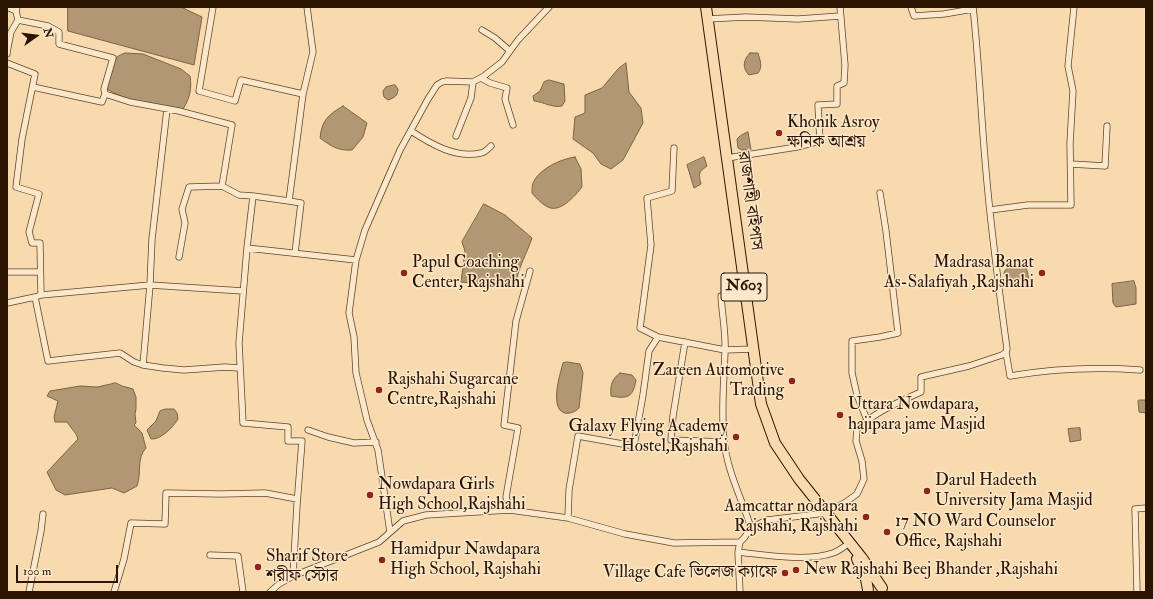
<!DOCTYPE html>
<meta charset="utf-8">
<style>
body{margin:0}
#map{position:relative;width:1153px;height:599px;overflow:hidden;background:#f9daae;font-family:"IM FELL Double Pica",serif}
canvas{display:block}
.frame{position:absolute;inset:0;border:8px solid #291500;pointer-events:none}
.north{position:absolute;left:16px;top:16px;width:40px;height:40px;-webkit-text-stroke:3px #fbe7ca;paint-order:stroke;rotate:76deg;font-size:11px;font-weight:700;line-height:16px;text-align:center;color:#291500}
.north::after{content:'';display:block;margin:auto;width:14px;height:18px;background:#291500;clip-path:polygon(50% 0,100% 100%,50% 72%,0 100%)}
.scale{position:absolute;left:16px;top:565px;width:102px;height:18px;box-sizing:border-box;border:2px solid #291500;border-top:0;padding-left:5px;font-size:12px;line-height:14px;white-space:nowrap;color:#291500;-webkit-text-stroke:3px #fbe7ca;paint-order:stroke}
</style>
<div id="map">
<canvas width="1153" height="599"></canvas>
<div class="frame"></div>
<div class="north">N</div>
<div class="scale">100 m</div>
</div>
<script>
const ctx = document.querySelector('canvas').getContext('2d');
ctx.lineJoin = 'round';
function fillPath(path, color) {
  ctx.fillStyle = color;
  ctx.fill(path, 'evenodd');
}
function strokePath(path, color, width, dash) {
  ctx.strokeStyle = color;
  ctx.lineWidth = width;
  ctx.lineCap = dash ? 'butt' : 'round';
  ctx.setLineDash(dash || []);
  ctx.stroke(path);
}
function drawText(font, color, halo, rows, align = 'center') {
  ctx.font = font + ' "IM FELL Double Pica","Noto Serif Bengali",serif';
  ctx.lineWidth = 3;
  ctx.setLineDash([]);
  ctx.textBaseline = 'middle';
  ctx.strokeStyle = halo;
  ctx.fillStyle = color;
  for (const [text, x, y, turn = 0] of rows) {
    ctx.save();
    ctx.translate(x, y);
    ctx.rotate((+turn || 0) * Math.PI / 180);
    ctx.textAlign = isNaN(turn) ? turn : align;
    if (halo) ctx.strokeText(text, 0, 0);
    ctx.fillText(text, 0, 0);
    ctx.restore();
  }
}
const water = new Path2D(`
 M68 7H181L202 17 194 65 68 31Z
 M125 53 143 54 181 69 190 76C192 88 190 98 183 109 159 107 127 102 107 89L108 75 117 57Z
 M750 53H758C760 60 763 67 758 73L749 75C742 68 743 60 750 53Z
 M626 63 629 92 641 108 643 123 623 160 611 169 601 164 593 153 573 139 575 117 585 113V95L602 88 618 69Z
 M549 80 564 84 565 101 562 106C552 108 544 102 534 101L533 96 540 91 544 82Z
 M395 85 398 89C398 96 394 98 388 100L384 97 383 91 386 87Z
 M343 106 367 123 363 137 352 150C338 151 331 146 320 138 322 120 328 115 343 106Z
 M748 132 751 150H742L738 148 737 139 740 136Z
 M575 157 581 169 582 187C575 196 559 215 546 206 541 203 536 198 532 193 532 189 532 184 534 181 541 168 561 159 575 157Z
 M704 157 707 166C699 172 698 173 701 184L694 188 687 165Z
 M484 204 505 215 532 238C527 253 519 266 516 282L501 286 461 282 465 251 462 242Z
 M1018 265 1026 267 1029 279 1028 284C1015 289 1005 286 1004 272L1009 266Z
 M1134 281 1136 288V304L1116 307 1113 303 1112 284Z
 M567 362 580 364 583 373 579 408C575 412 570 414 565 413 549 409 560 374 563 363Z
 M620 373 632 375 636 380C633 398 627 399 611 396 610 385 612 379 620 373Z
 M116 383 122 386 133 389 136 397V409L135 414 136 423 134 425 142 433 146 448C136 459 142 472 137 486L124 493 112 488 65 495 56 490 47 472 78 439 76 434 67 422H55L54 417 58 401 47 396 50 391 80 386 97 387Z
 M1140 400H1146V413L1139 412 1138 401Z
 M166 409H174L177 413 178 419C173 427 161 440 151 439L147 430 156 421 160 411Z
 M1080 428 1081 440 1070 442 1068 429Z`);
const street = new Path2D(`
 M7 7 16 11
 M17 7 16 11 18 20 48 26 59 32V44L113 58 104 89 105 94 102 102 33 87
 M213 7 199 91 235 101 241 80 303 94 289 201 301 203 295 253
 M911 7 914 16 944 14 973 9
 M707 19 746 17 798 19 840 16
 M482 30 495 38 510 51
 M7 47H8L11 32 18 20
 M7 54 8 47
 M7 63 35 74 22 139 16 187 39 194 29 232 32 243H40L41 295 35 297 48 361 120 353 134 362 143 365 163 368 184 370 225 367 239 368
 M481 78 490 83 507 88 505 99 513 125
 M105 94 130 102 179 111 232 125 222 186 239 195 253 196 247 248
 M303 94 313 52 307 7
 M411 131C431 144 456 159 481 153 484 153 488 149 491 146
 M456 136 471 98 473 82
 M727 158 797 147 820 141 818 105 837 104V86L844 83 845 65 840 7
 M1071 164 1105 166 1107 126
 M253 196 289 201
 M990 210 1028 205H1071L1070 143 1073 91 1068 66 1074 7
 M179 257 185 223 182 209 189 187 222 186
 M7 272H40
 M41 295 150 285 152 239 167 109
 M745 298 721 296C722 314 726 333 725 351 724 381 721 410 724 440 727 471 742 499 751 528
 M7 303 35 297
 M658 337 640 328 651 245 647 198 672 191 674 148
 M685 342 673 416 671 440 724 442
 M1006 352 1010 376C1052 369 1097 367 1140 370
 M143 365 150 285 243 291
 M867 420 857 395 852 373V341L880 337 898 333 886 231 880 193
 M308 430 328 437 354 443 376 442
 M510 510 506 497 518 428 504 425 516 321 530 271
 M568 518 569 490 578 436 634 446 643 395 649 351 658 337 725 350 753 349
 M390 532 378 450 367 420 356 373 354 337 349 313 356 260 365 230 400 150 428 99 437 85 442 82 447 81 473 82 484 76 502 62 518 40 549 7
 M738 552C765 555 807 562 833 553 839 551 844 546 849 544
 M210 555 238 556 243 592
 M293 576 297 505 302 441H288V427L243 423 239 343 247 248 356 260
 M29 592 41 531 43 514
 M114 592 124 559 131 523 165 524 166 493 221 494 265 493 297 499
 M270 592 279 584 293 576 379 542 403 521 426 515 510 510 568 518 625 534 674 543 740 542
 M740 592 738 552 740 542 744 538 751 528 767 520 826 513 846 502 857 494 864 479 862 461 856 441 857 429C875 412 899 402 921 392V377L969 366 1002 355 1006 352 1007 349C999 290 991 230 986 171 981 116 979 62 973 7
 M1137 592 1135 509 1146 508`);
const highway = new Path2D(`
 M706 7 761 404 775 443 799 479 862 558 882 588
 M857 559 866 579 868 590`);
const markers = [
 [779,133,4,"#8f2418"],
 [404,273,4,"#8f2418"],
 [1042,273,4,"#8f2418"],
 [792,381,4,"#8f2418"],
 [379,390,4,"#8f2418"],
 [840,415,4,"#8f2418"],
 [736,437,4,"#8f2418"],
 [927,491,4,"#8f2418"],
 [370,495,4,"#8f2418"],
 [866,517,4,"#8f2418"],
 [887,532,4,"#8f2418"],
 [382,560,4,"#8f2418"],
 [258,567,4,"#8f2418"],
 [796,570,4,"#8f2418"],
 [785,573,4,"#8f2418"]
];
const shields = [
 [744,287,46]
];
const shieldNames = [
 ["N603",744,287]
];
const poiNames = [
 ["Khonik Asroy",787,123],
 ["ক্ষনিক আশ্রয়",787,143],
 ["Papul Coaching",412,263],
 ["Center, Rajshahi",412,283],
 ["Madrasa Banat",1034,263,"right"],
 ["As-Salafiyah ,Rajshahi",1034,283,"right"],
 ["Zareen Automotive",784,371,"right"],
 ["Trading",784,391,"right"],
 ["Rajshahi Sugarcane",387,380],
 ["Centre,Rajshahi",387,400],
 ["Uttara Nowdapara,",848,405],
 ["hajipara jame Masjid",848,425],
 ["Galaxy Flying Academy",728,427,"right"],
 ["Hostel,Rajshahi",728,447,"right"],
 ["Darul Hadeeth",935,481],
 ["University Jama Masjid",935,501],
 ["Nowdapara Girls",378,485],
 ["High School,Rajshahi",378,505],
 ["Aamcattar nodapara",858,507,"right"],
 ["Rajshahi, Rajshahi",858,527,"right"],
 ["17 NO Ward Counselor",895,522],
 ["Office, Rajshahi",895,542],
 ["Hamidpur Nawdapara",390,550],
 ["High School, Rajshahi",390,570],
 ["Sharif Store",266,557],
 ["শরীফ স্টোর",266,577],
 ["New Rajshahi Beej Bhander ,Rajshahi",804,570],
 ["Village Cafe ভিলেজ ক্যাফে",777,573,"right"]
];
const streetNames = [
 ["রাজশাহী বাইপাস",749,201,82]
];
fillPath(water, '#b29773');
strokePath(water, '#7b6345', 1);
strokePath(street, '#5d462c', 7);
strokePath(highway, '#291500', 12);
strokePath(street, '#fbe7ca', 5.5);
strokePath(highway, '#f9daae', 10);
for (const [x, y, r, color] of markers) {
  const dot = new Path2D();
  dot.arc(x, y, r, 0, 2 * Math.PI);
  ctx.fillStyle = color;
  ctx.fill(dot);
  strokePath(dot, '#fbe7ca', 1.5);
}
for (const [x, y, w] of shields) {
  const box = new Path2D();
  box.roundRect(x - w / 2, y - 14, w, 28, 3);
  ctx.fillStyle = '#fbe7ca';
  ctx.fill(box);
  strokePath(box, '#291500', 1);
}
drawText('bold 16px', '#291500', null, shieldNames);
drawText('17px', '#291500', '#fbe7ca', poiNames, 'left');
drawText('17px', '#291500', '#fbe7ca', streetNames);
</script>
